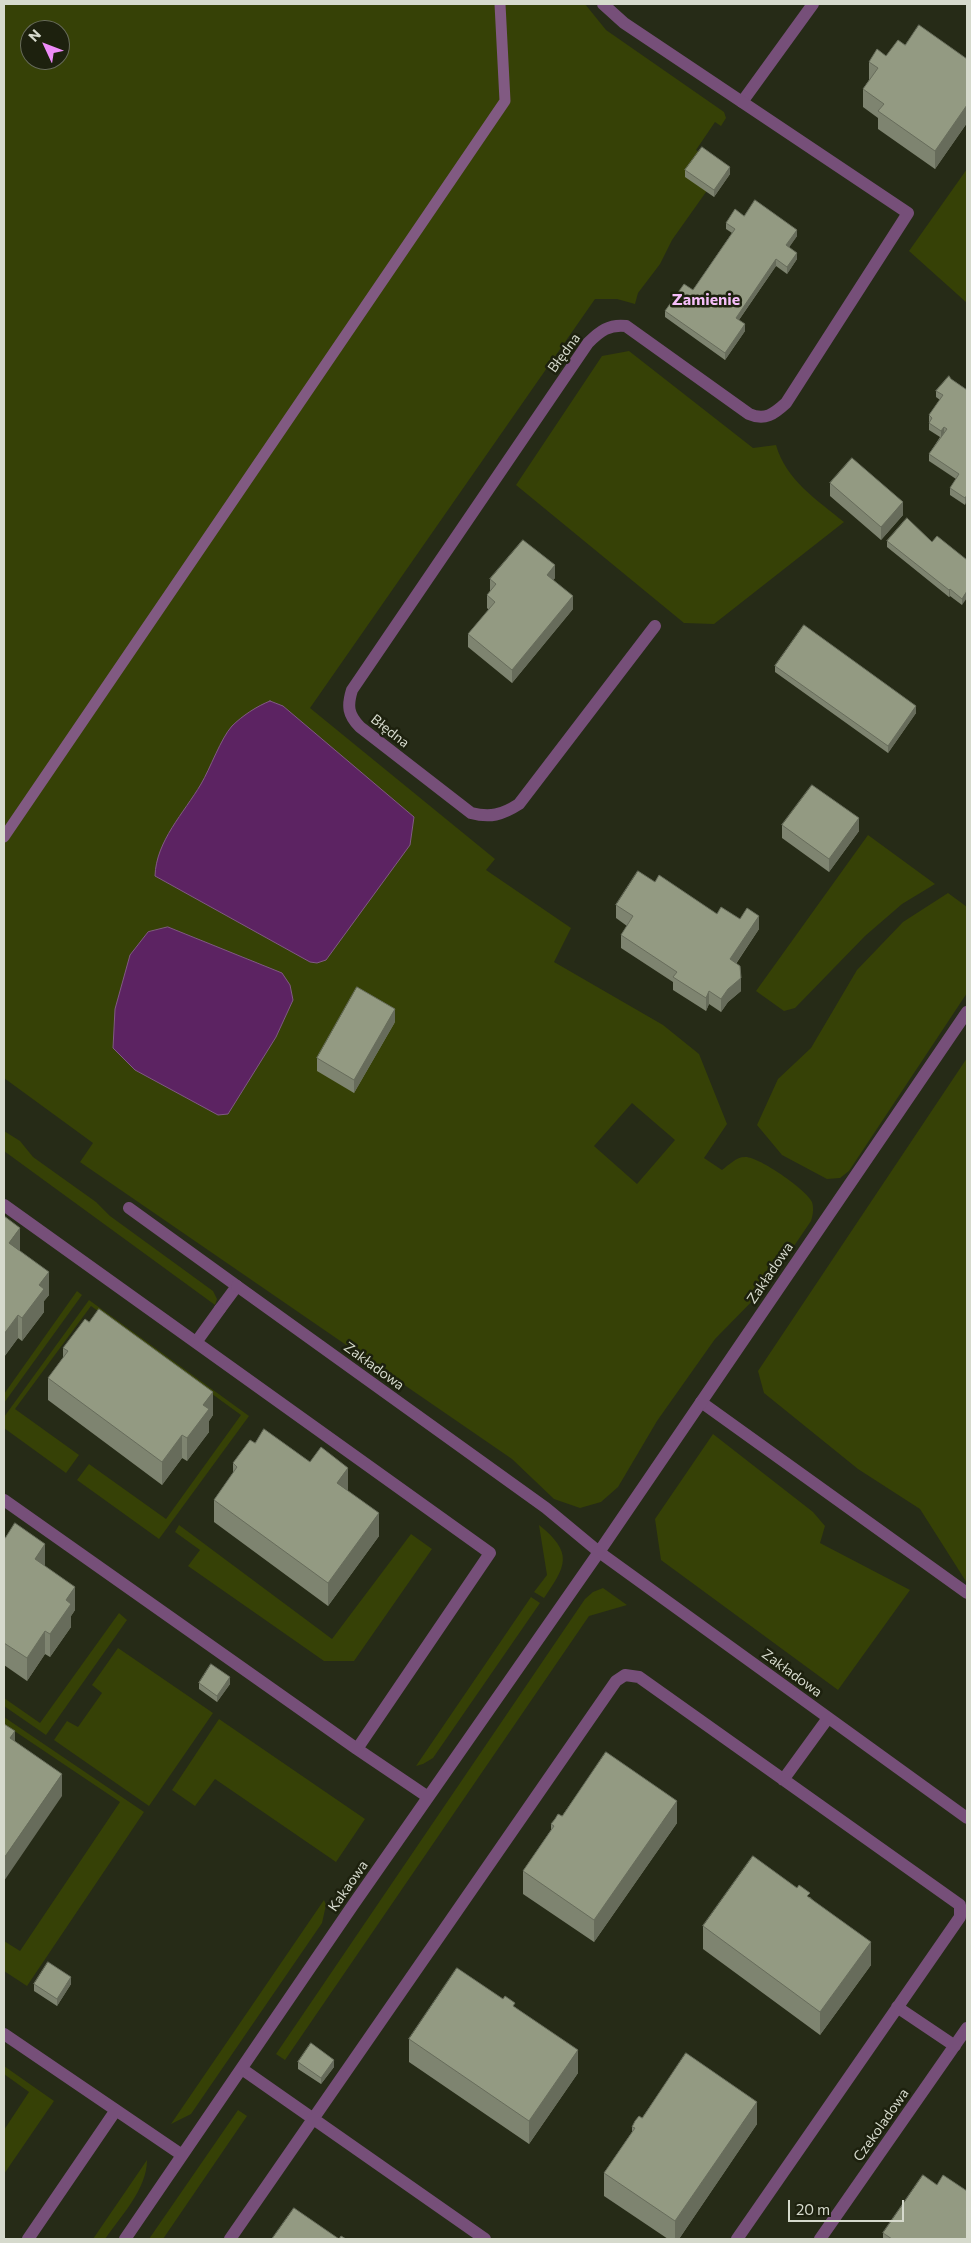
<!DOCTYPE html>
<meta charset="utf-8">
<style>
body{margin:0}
#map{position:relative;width:971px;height:2243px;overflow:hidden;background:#262b17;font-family:Commissioner,sans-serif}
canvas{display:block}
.frame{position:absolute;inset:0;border:5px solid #d6dacd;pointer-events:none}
.north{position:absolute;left:20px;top:20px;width:50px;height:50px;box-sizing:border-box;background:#1d210e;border:1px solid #676b5a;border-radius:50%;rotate:313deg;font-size:14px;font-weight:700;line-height:20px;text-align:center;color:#d6dacd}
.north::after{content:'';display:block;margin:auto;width:18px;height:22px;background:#ee8cf8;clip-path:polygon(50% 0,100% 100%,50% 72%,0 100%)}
.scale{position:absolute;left:788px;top:2200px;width:116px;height:22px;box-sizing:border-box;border:2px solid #d6dacd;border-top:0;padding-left:6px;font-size:15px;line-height:18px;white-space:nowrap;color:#d6dacd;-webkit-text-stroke:4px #1d210e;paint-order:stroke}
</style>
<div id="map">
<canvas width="971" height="2243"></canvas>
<div class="frame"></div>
<div class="north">N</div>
<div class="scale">20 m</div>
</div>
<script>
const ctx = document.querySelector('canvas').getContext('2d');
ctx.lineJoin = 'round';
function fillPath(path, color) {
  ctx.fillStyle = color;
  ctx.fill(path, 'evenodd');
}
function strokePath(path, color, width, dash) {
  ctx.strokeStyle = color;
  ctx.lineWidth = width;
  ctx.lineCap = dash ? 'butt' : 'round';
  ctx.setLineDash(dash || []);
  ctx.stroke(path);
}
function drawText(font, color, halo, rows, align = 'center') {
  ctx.font = font + ' Commissioner,sans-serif';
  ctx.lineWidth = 5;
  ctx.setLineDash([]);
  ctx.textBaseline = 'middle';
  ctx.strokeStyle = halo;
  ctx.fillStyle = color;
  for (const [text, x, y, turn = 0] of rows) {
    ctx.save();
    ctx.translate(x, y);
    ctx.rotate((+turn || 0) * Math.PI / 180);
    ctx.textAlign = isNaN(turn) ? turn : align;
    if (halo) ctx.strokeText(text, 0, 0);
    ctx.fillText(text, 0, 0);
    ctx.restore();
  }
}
const green = new Path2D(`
 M4 4H585L606 30 724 112 726 118 721 126 715 122 696 150 702 154 706 192 672 240 660 264 638 293 635 304 617 299H595L310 708 495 859 486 870 571 928 554 962 663 1025 699 1054 727 1124 704 1158 722 1170C729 1165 736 1157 745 1157 758 1156 807 1190 812 1202 814 1208 813 1215 811 1221L766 1287 715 1339 657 1421 618 1487 601 1502 580 1508 554 1499 512 1459 80 1162 93 1143 4 1078ZM30 30H60V60H30ZM270 701 283 706 414 818 310 962 155 876 167 836 201 784ZM168 927 282 973 293 1000 276 1037 228 1114 218 1115 135 1070 113 1048 115 1009 130 955 148 932ZM632 1103 675 1140 637 1184 594 1146Z
 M967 169V303L909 251Z
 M629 351 753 448 776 445C786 480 817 500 844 522L714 624 684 623 516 485 602 356Z
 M868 835 935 884 902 904 865 936 795 1008 784 1011 756 991Z
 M948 893 967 907V993L849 1171 840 1178 827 1179 782 1155 757 1125 778 1079 811 1048 857 970 903 922Z
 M967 1058V1583L920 1509 858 1469 764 1393 758 1371Z
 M4 1131 20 1141 33 1157 96 1202 110 1216 213 1291 217 1299 215 1305 4 1151Z
 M77 1291 82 1295 4 1403V1394Z
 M89 1300 249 1416 159 1539 77 1480 89 1464 166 1519 241 1415 91 1306 15 1409 79 1455 66 1473 4 1428V1417Z
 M713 1434 813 1512 825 1526 820 1543 910 1590 838 1690 661 1560 655 1519Z
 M179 1525 332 1639 411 1534 432 1549 354 1661H324L188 1566 200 1550 175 1532Z
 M539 1525C574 1553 566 1566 544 1598L534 1592 547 1575Z
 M603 1588 627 1605 589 1616 285 2060 276 2054 585 1599 593 1592Z
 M531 1597 540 1603 433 1758 423 1764 416 1766Z
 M119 1613 127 1620 46 1735 4 1706V1698L40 1723Z
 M118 1648 213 1713 149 1806 54 1740 67 1721 78 1727 102 1693 92 1685Z
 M4 1717 144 1812 27 1986 4 1971V1941L20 1951 120 1802 4 1724Z
 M219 1719 365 1819 336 1862 215 1779 195 1806 172 1790Z
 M324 1900 326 1905 322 1923 191 2114 171 2124Z
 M4 2066 54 2101 4 2174V2130L29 2092 4 2074Z
 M238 2110 247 2116 163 2239H149Z
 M147 2160C147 2189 121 2216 105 2239H93Z`);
const water = new Path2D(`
 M270 701 283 706 414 817 410 845 326 960 317 963 310 962 155 876C156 841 184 813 201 784 210 769 221 738 232 726 242 716 257 706 270 701Z
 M168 927 282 973 290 985 293 1000 276 1037 228 1114 218 1115 135 1070 113 1048 115 1009 130 955 148 932Z`);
const stream = new Path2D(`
 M4 837 505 101 500 4`);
const lane = new Path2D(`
 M742 102 813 4
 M129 1208 237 1286 220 1309
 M701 1402 967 1593`);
const street = new Path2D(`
 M603 4 624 23 908 213 786 403C774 414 765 421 749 414L626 326C609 324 600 331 588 343L352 690C347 706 348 715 360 727L471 813C490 818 502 815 519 804L655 626
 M4 1205 490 1553 357 1749 4 1500
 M237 1286 546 1508 599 1552 967 1818
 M197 1341 220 1309
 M357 1749 428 1797
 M783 1780 828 1718
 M897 2007 955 2046
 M4 2034 182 2155
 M242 2069 485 2239
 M28 2239 116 2110
 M125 2239 353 1905 599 1552 967 1012
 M230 2239 616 1681 625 1675 639 1677 960 1905V1917L737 2239
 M820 2239 967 2028`);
const wall = new Path2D(`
 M905 45 967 59V123L935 169 878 129V118L863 107V89L869 80V62L886 56Z
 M685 170 730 174 714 197 685 177Z
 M744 216 797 236 789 247 797 259 787 274 776 266 739 320 745 331 725 360 665 317V311L693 290 732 233 726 229V223Z
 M951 379 967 390 965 505 950 495V488L956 479 929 461V454L940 437 929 430V415L940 400 936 397V391Z
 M830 483 903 515 881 540 830 496Z
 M887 541 967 560 962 605 950 596 949 597 887 547Z
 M555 578 553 580 573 609 512 683 468 647V634L489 610 487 608V595L490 592V579Z
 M775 666 916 713 888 753 775 672Z
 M782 825 859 831 829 872 782 838Z
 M655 882 717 914 740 919 759 929 736 964 741 991 728 1002 721 1012 709 1004 706 1011 673 990V982L621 948V935L627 926 616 918V905Z
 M395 1022 354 1093 317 1071V1058Z
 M20 1251 49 1295 44 1301V1312L22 1341 18 1338 4 1357Z
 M63 1348 213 1415 209 1421V1432L187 1461 182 1458 162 1485 48 1400V1378L63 1358Z
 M255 1443 348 1491 379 1536 328 1606 214 1522V1500L233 1473V1463Z
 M4 1538 45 1566 75 1610 71 1616V1627L50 1657 45 1654 27 1681 4 1665Z
 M199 1683 230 1684 217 1702 199 1689Z
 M562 1816 677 1823 594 1942 523 1894V1871L551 1830V1824Z
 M810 1897 871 1965 820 2035 703 1949V1926Z
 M34 1984H71L57 2006 34 1991Z
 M515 2007 578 2073 529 2144 409 2062V2039Z
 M298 2062 334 2067 321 2084 298 2069Z
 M642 2118 757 2124 679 2239H668L604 2196V2173L632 2132V2127Z
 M883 2233 967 2239H883Z`);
const shadedWall = new Path2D(`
 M967 105V123L935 169V151Z
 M730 167V174L714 197V190Z
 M797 230V236L786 252V245Z
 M797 253V259L787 274V267Z
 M776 259V266L736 324V318Z
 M745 324V331L725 360V353Z
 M944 427V433L941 438V431Z
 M967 495V501L965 505V498Z
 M903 502V515L881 540V527Z
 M555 565V578L547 588V575Z
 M950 589V596L949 597V590Z
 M967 591V598L962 605V599Z
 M573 596V609L512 683V670Z
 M916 706V713L888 753V746Z
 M859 818V831L829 872V859Z
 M759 916V929L730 972V959Z
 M741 978V991L728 1002 721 1012V999L728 989Z
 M709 991V1004L706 1011V998Z
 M395 1009V1022L354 1093V1080Z
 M20 1228V1251L9 1243Z
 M49 1272V1295L44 1301V1312L22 1341V1318L39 1285Z
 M18 1315V1338L4 1357V1334Z
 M213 1392V1415L209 1421V1432L187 1461V1438L203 1405Z
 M182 1435V1458L162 1485V1462Z
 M348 1468V1491L337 1483Z
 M379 1513V1536L328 1606V1583Z
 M45 1544V1567L35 1559Z
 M75 1587V1610L71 1616V1627L50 1657V1634L66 1600Z
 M45 1631V1654L27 1681V1658Z
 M230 1677V1684L217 1702V1696Z
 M15 1731V1754L10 1738Z
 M62 1774V1796L4 1881V1858Z
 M677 1801V1823L594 1942V1920Z
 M871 1942V1965L820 2035V2012Z
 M71 1977V1984L57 2006V1999Z
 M578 2050V2073L529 2144V2121Z
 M334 2060V2067L321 2084V2078Z
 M757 2102V2124L679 2239H675V2221Z`);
const building = new Path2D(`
 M919 25 967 59V105L935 151 878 111 884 104 863 89 878 68 869 62 877 49 886 56 898 40 905 45Z
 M702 147 730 167 714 190 685 170Z
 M755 200 797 230 786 245 797 253 787 267 776 259 736 318 745 324 725 353 665 311 684 284 693 290 735 229 726 223 735 209 744 216Z
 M949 376 951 379 967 390V495L965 498 950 488 959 474 929 454 947 429 944 427 941 431 929 423 932 418 929 415 943 395 936 391Z
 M852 458 903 502 881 527 830 483Z
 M907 518 932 542 937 536 967 560V591L962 599 950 589 949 590 887 541Z
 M523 540 555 565 547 575 573 596 512 670 468 634 495 602 487 595 496 584 490 579Z
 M804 625 916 706 888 746 775 666Z
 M812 785 859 818 829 859 782 825Z
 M638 871 655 882 659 875 717 914 721 907 740 919 747 908 759 916 730 959 740 966 741 978 728 989 721 999 709 991 706 998 673 977 677 972 621 935 633 916 616 905Z
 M357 987 395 1009 354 1080 317 1058Z
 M4 1216 20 1228 9 1243 49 1272 39 1285 44 1289 22 1318 18 1315 4 1334Z
 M99 1309 213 1392 203 1405 209 1409 187 1438 182 1435 162 1462 48 1378 68 1351 63 1348 85 1319 89 1322Z
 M264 1429 310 1462 321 1447 348 1468 337 1483 379 1513 328 1583 214 1500 237 1467 233 1463 250 1440 255 1443Z
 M15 1523 45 1544 35 1559 75 1587 66 1600 71 1604 50 1634 45 1631 27 1658 4 1643V1538H5Z
 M211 1664 230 1677 217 1696 199 1683Z
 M4 1724 15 1731 10 1738 62 1774 4 1858Z
 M606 1752 677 1801 594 1920 523 1871 554 1826 551 1824 555 1819 558 1814 562 1816Z
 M753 1856 797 1888 799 1885 810 1893 807 1896 871 1942 820 2012 703 1926Z
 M48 1962 71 1977 57 1999 34 1984Z
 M457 1968 503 1999 505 1996 515 2003 513 2006 578 2050 529 2121 409 2039Z
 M311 2043 334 2060 321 2078 298 2062Z
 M686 2053 757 2102 675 2221 604 2173 635 2128 632 2127 635 2121 639 2116 642 2118Z
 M923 2175 937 2185 943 2175 967 2191V2239H892L883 2233Z
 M294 2208 339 2239 341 2236 346 2239H272Z`);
const streetNames = [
 ["Błędna",564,353,-54],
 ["Błędna",390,731,38],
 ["Zakładowa",770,1273,-56],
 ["Zakładowa",374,1366,36],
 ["Zakładowa",792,1673,36],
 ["Kakaowa",348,1886,-55],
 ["Czekoladowa",881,2125,-55]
];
const quarterNames = [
 ["Zamienie",706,300]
];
fillPath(green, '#364106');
fillPath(water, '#5c2362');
strokePath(water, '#815a82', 1);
strokePath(stream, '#815a82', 11);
strokePath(lane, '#764f79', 12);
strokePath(street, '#764f79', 12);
fillPath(wall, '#7e8470');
fillPath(shadedWall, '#676c5b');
fillPath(building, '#939a82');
strokePath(building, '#676c5b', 1);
drawText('14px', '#d6dacd', '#1d210e', streetNames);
drawText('bold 16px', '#f5bef9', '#1d210e', quarterNames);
</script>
